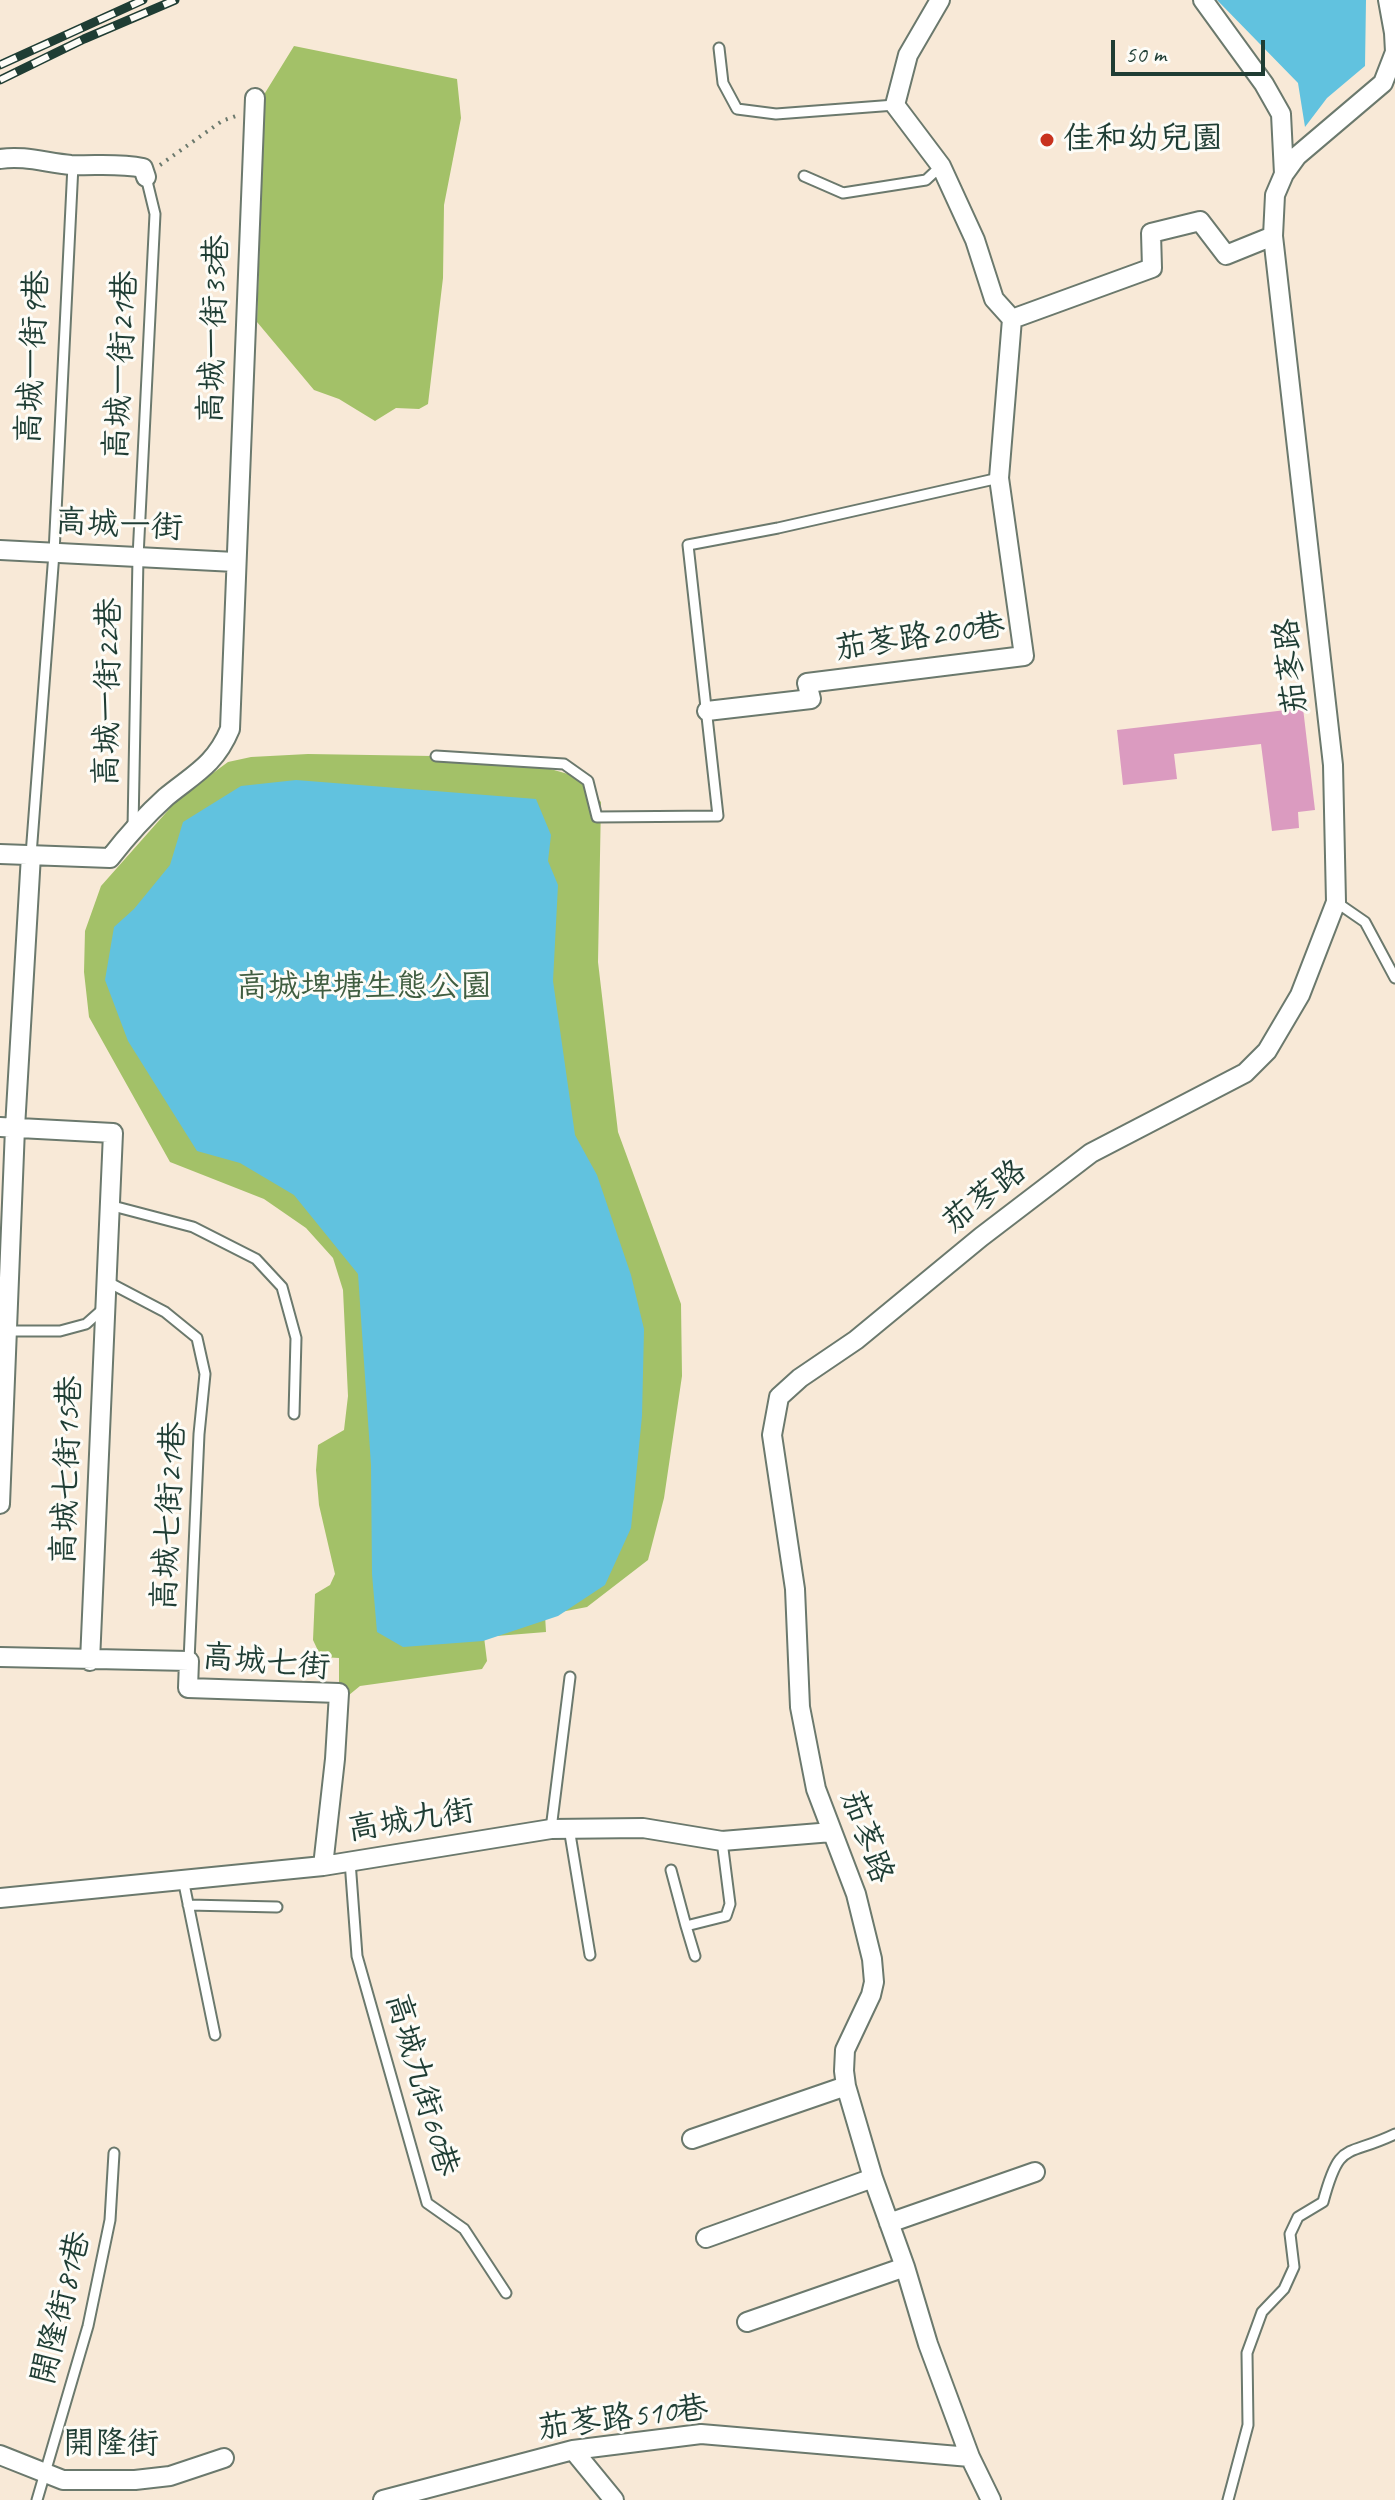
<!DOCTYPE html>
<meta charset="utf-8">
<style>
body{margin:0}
#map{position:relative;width:1395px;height:2500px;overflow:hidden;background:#f8e9d7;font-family:Caveat,sans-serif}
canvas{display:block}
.scale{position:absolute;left:1111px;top:40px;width:154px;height:36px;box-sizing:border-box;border:4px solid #1f3d34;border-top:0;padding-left:10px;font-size:24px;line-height:28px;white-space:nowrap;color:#1f3d34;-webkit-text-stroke:6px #fdfcf7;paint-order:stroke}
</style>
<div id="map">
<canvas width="1395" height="2500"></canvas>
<div class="scale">50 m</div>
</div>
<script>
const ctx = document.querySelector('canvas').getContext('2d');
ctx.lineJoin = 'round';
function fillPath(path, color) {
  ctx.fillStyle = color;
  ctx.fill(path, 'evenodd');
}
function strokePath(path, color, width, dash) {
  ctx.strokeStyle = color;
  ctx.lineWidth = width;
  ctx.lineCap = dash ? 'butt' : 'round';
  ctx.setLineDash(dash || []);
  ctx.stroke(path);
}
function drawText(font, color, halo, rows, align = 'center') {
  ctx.font = font + ' Caveat,"LXGW WenKai TC",sans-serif';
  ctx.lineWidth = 6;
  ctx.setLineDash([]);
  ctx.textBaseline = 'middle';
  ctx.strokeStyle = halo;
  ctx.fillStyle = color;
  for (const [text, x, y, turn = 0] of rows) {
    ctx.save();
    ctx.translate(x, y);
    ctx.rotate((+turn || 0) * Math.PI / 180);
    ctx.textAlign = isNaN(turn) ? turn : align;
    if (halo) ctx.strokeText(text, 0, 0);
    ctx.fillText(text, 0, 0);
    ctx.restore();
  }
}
const green = new Path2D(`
 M294 46 457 79 461 118 444 205 443 278 428 404 419 409 396 408 375 421 339 399 314 390 257 322 265 93Z
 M308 754 432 756 540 766 575 776 601 802 598 962 618 1132 681 1304 682 1376 664 1498 648 1560 587 1607 545 1615 546 1632 484 1637 487 1661 482 1669 360 1686 349 1695 339 1683V1658L321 1657 313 1640 315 1594 330 1585 335 1574 319 1505 316 1470 318 1445 344 1430 348 1396 343 1290 333 1258 306 1228 264 1199 170 1162 89 1017 84 972 85 931 101 886 179 798 228 762 251 757Z`);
const water = new Path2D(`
 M1217 0H1366L1365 66 1327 98 1305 127 1298 83Z
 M296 780 536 799 551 835 548 861 558 885 553 981 575 1135 597 1175 631 1275 644 1329 642 1416 631 1528 605 1585 558 1616 483 1641 403 1647 377 1632 372 1574 371 1465 358 1274 294 1195 240 1163 197 1151 128 1041 105 980 114 927 134 909 170 865 183 822 241 786Z`);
const building = new Path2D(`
 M1303 708 1315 810 1298 812 1299 828 1272 831 1261 744 1174 754 1177 779 1123 785 1117 730Z`);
const path = new Path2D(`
 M160 165 222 121 236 116`);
const service = new Path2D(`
 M719 48 723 83 737 109 776 114 895 105
 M804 176 843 193 926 180 941 166
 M436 756 564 764 588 781 597 817 718 816 688 545 778 528 999 478
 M133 828 138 557 155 214 146 177
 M31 855 54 553 73 165
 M1336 902 1365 922 1395 978
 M109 1205 193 1227 256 1259 282 1287 296 1338 294 1414
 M106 1281 165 1312 197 1338 205 1374 199 1434 189 1661
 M8 1331H60L86 1324 104 1308
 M569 1828 590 1955
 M551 1829 570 1677
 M350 1861 357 1956 427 2203 464 2229 506 2293
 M671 1870 686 1926 726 1916 730 1904 722 1841
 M183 1879 215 2035
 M188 1905 277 1907
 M686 1926 695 1956
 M37 2500 88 2326 110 2220 114 2153
 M1228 2500 1248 2425 1247 2353 1262 2312 1284 2289 1294 2267 1290 2234 1298 2217 1323 2202C1340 2139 1345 2158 1395 2134`);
const minor = new Path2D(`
 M940 0 908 55 895 105 941 166 975 240 994 299 1012 319
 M1203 0 1264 84 1281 114 1284 174
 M0 159C24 155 47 163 71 165 96 166 118 163 143 168L146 177
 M0 550 235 562
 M707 711 811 699 807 683 1024 656 999 478 1012 319 1152 268 1151 233 1200 221 1226 255 1273 236
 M0 854 110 858C127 836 145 816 166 797 194 774 215 765 230 729L255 98
 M0 1127 113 1133 90 1661
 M0 1504 15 1128 31 855
 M0 1657 189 1661 188 1688 339 1693 335 1759 323 1866
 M0 1898 323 1866 551 1829 643 1828 722 1841 832 1832
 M692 2139 846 2086
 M889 2223 1035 2172
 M706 2238 873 2178
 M747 2322 905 2267
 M573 2450 614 2500
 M0 2455 63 2480H135L170 2476 224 2458
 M383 2500 573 2450 701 2434 970 2457
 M991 2500 970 2457 928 2344 905 2267 873 2178 846 2086 844 2071 845 2050 871 1995 874 1982 872 1959 856 1894 816 1789 800 1707 795 1589 772 1435 779 1397 800 1378 856 1340 981 1237 1091 1153 1245 1073 1267 1051 1300 995 1336 902 1333 765 1273 236 1275 195 1284 174 1297 156 1383 83 1395 52 1394 33 1388 0`);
const rail = new Path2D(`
 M0 65 143 0
 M0 80 84 39 175 0`);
const markers = [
 [1047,140,8,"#c8321e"]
];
const poiNames = [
 ["佳和幼兒園",1063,140]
];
const streetNames = [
 ["高城一街33巷",215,329,-88],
 ["高城一街9巷",34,357,-87],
 ["高城一街21巷",122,365,-87],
 ["高城一街",119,526,3],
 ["茄苳路200巷",920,638,-8],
 ["茄苳路",1292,666,-96],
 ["高城一街22巷",109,692,-89],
 ["茄苳路",985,1197,-38],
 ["高城七街15巷",68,1470,-88],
 ["高城七街21巷",170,1516,-87],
 ["高城七街",266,1663,5],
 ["高城九街",411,1821,-9],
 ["茄苳路",866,1837,70],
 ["高城九街60巷",421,2085,74],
 ["開隆街81巷",62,2308,-76],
 ["茄苳路510巷",623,2419,-7],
 ["開隆街",111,2445]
];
const parkNames = [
 ["高城埤塘生態公園",364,988]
];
fillPath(green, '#a3c168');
fillPath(water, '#61c2df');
fillPath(building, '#db9bc0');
strokePath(service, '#6b796d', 13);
strokePath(minor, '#6b796d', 22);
strokePath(path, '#6b796d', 4, [2, 6]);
strokePath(service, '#fff', 9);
strokePath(minor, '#fff', 18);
strokePath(rail, '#1f3d34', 9);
strokePath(rail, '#fdfcf7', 6, [18]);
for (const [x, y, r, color] of markers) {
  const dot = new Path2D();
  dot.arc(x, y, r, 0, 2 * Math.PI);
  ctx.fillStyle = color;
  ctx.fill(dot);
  strokePath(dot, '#fdfcf7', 3);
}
drawText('32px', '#1f3d34', '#fdfcf7', poiNames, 'left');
drawText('32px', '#1f3d34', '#fdfcf7', streetNames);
drawText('32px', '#405e41', '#fdfcf7', parkNames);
</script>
